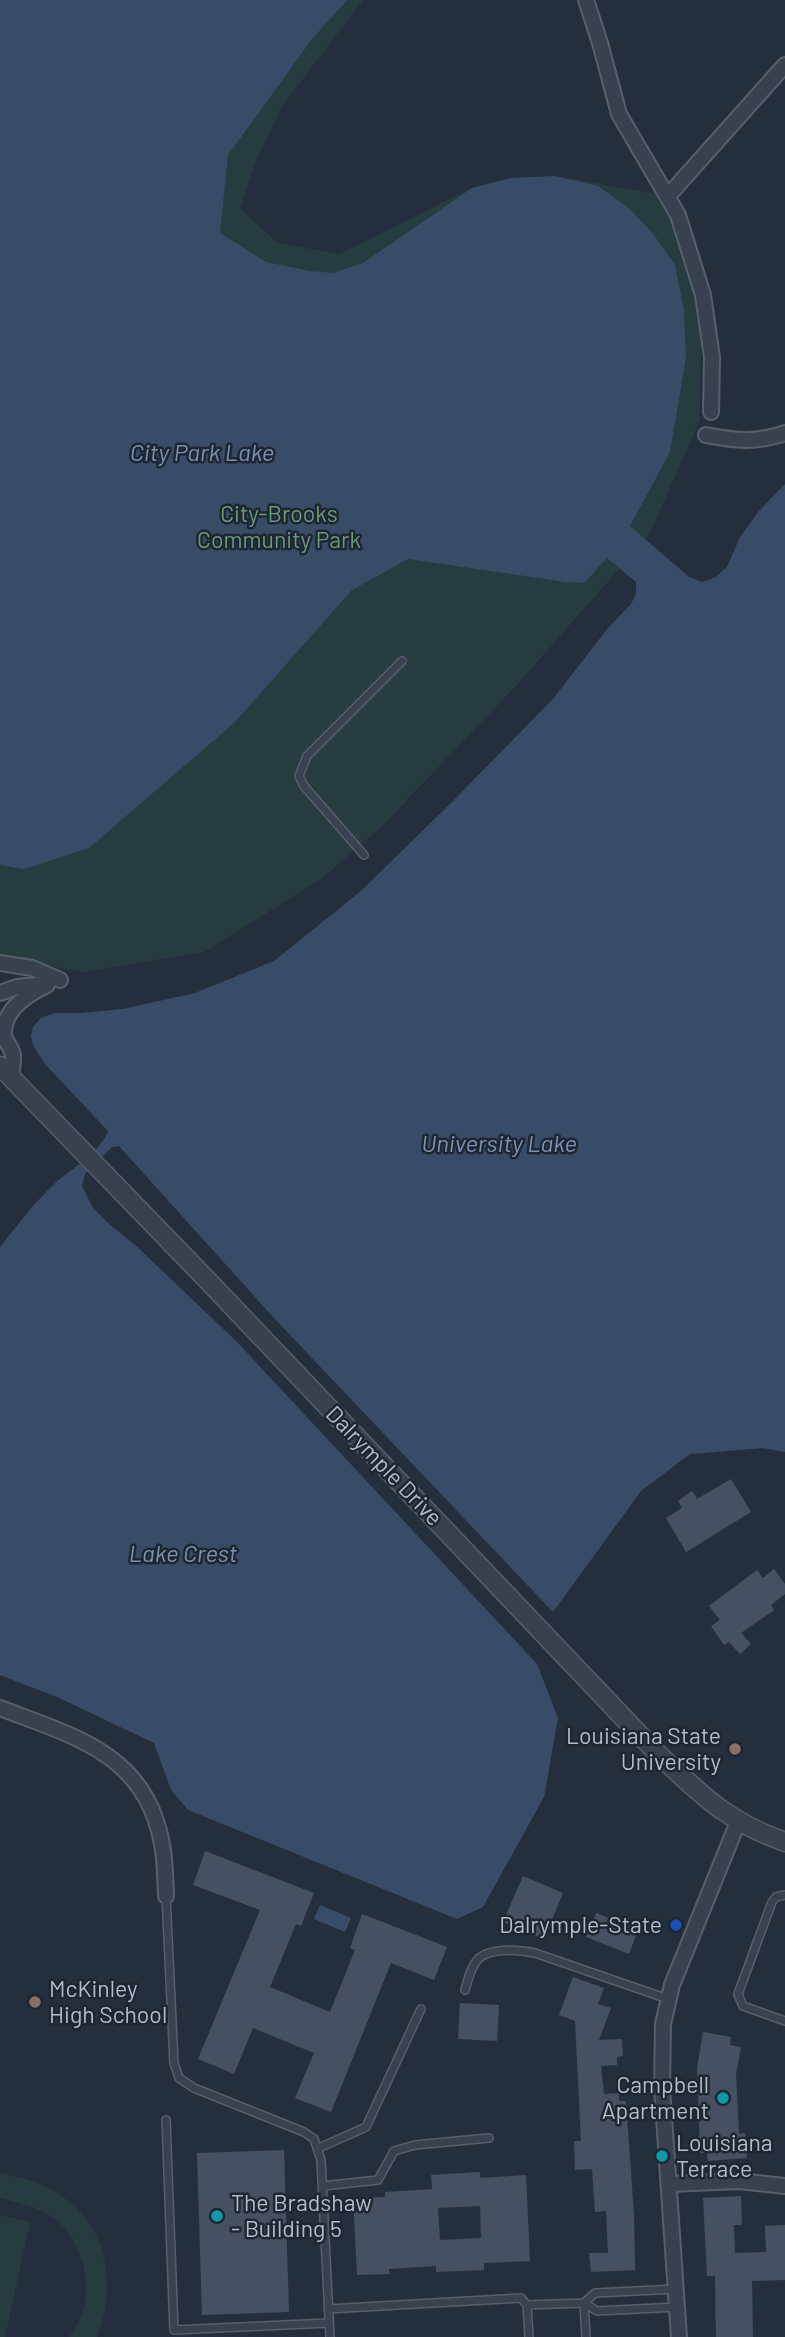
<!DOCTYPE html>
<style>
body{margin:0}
canvas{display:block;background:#242f3e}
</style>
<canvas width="785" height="2337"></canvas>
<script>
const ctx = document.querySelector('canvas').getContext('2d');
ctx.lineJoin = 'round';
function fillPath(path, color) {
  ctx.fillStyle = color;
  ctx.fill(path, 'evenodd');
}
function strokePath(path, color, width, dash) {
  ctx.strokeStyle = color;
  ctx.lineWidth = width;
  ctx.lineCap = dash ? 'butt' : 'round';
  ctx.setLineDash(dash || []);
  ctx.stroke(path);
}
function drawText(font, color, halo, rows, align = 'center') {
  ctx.font = font + ' Barlow,sans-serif';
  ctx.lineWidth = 5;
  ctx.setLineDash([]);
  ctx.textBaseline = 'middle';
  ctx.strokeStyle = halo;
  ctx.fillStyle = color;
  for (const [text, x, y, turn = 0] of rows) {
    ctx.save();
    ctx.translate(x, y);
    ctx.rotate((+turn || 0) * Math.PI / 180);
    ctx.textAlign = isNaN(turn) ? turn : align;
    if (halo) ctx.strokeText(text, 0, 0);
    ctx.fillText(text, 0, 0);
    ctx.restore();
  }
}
const green = new Path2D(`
 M0 0H363L282 106 255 163 240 209 278 243 339 254 472 188 510 178 555 176 668 196 703 295 699 422 649 535 515 687 380 828 321 879 204 952 84 972 0 957Z
 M0 2173C12 2176 26 2178 37 2183 103 2209 121 2275 97 2337H69C76 2327 83 2315 85 2303 90 2271 78 2235 51 2216 35 2206 18 2203 0 2198Z
 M0 2215 30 2222 5 2337H0Z`);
const water = new Path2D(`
 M0 0H347L312 39 228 155 220 233 266 262 310 271 333 273 363 263 472 188 510 178 555 176 598 186 631 210 654 235 675 265 684 311 686 358 670 452 630 526 689 577 702 582 716 577 727 567 740 537 759 511 785 484V1452L763 1448 690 1454 641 1491 553 1612 274 1318 119 1146 112 1147 85 1174 82 1186 93 1208 109 1224 133 1243 237 1342 537 1664 558 1718 544 1797 483 1907 457 1919 188 1810 171 1790 154 1743 57 1697 0 1675V1247C16 1227 32 1206 50 1188 69 1169 97 1157 108 1131L45 1064 33 1045 31 1036 33 1027 41 1018 55 1013H81L123 1009 195 993 274 961 361 891 453 801 553 699 608 628 631 604 636 594V582L607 558 584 583 566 582 408 559 352 590 234 723 89 848 24 869 0 865Z
 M320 1905 351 1918 345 1932 314 1919Z`);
const building = new Path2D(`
 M731 1479 751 1512 686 1552 666 1518 682 1508 678 1501 692 1491 697 1499Z
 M774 1569 785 1584V1594L771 1605 774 1610 741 1633 751 1644 740 1654 729 1642 724 1645 711 1626 720 1620 709 1606 757 1570 763 1578Z
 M205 1851 314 1893 301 1926 296 1924 270 1987 330 2012 355 1950 350 1948 362 1914 447 1947 434 1980 391 1963 331 2112 295 2098 314 2053 253 2028 234 2074 198 2059 260 1910 193 1885Z
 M523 1876 563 1893 544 1939 503 1922Z
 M596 1913 638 1930 629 1954 586 1937Z
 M573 1977 604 1988 598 2004 611 2008 599 2040 622 2039 623 2056 617 2057V2065L601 2066 604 2094 619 2093V2101H626L634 2215 635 2270 591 2272 589 2253H608L606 2211 595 2212 592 2169 575 2170 574 2141H581L575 2021 559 2015Z
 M460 2003 499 2005 497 2041 458 2039Z
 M703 2032 731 2037 730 2045 741 2047 736 2074 739 2134 745 2133 747 2158 708 2161 707 2153H700L697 2068Z
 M284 2150 289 2312 202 2315 197 2153Z
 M480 2172V2178L526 2175 530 2261 484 2263V2270L436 2272V2266L389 2269V2274L357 2275 353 2198 385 2197V2192L432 2189 431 2175ZM480 2206 481 2238 440 2240 438 2208Z
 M741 2196 742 2225H734L735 2253 766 2252 765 2226 785 2225V2280L752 2281 753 2337H716L715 2276H707L703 2198Z`);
const service = new Path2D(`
 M364 855 304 786 299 776 307 756 402 661
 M785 1895 776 1897 772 1902 738 1994 743 2006 785 2021
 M166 1896 174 2063 179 2078 194 2088 304 2132 314 2139 321 2160 330 2337
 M465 1990C468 1980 471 1966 479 1958 493 1947 520 1950 535 1953L668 1999
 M166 2120 174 2330 329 2323
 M319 2148 366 2127 421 2009
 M323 2186 378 2180 394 2151 415 2145 489 2138
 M676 2289 595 2293 584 2303 597 2311 677 2307
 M527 2305 529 2337
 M328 2309 521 2298 527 2305 584 2303 586 2337`);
const minor = new Path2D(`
 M586 0 600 43 619 114 678 215 703 295 712 357 711 412
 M668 196 785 65
 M706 435C736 441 756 443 785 433
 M0 963 32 968 60 980
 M0 993 17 987 38 985
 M11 1078C11 1071 14 1062 13 1055 12 1048 5 1042 4 1034 3 1010 28 994 47 985
 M0 1708C67 1734 139 1751 159 1831 165 1852 165 1874 166 1896
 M670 2184 739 2181 785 2186
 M679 2337 662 2088 663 2024 672 1985 738 1822`);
const tertiary = new Path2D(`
 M0 1066 212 1285 658 1754C701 1795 728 1822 785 1842`);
const markers = [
 [735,1749,7,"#8d6e63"],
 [676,1925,7,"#1a4fb4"],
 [35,2002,7,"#8d6e63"],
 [723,2098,7,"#0f9aa8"],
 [662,2156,7,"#0f9aa8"],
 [217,2216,7,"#0f9aa8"]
];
const parkNames = [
 ["City-Brooks",279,514],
 ["Community Park",279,540]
];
const streetNames = [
 ["Dalrymple Drive",384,1466,46]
];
const poiNames = [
 ["Louisiana State",721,1736],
 ["University",721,1762],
 ["Dalrymple-State",662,1925],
 ["McKinley",49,1989,"left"],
 ["High School",49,2015,"left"],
 ["Campbell",709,2085],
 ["Apartment",709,2111],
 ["Louisiana",676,2143,"left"],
 ["Terrace",676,2169,"left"],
 ["The Bradshaw",231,2203,"left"],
 ["- Building 5",231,2229,"left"]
];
const waterNames = [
 ["City Park Lake",202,453],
 ["University Lake",499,1144],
 ["Lake Crest",183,1554]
];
fillPath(green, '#263c3f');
fillPath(water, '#394c67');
fillPath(building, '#455162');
strokePath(service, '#565f6c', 10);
strokePath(minor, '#565f6c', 18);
strokePath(tertiary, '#565f6c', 21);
strokePath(service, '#38414e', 7);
strokePath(minor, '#38414e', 14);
strokePath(tertiary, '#38414e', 18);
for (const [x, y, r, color] of markers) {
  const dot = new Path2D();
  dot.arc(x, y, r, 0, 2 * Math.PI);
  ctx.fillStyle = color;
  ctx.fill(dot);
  strokePath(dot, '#1d2633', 2.5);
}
drawText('23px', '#6b9a76', '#1d2633', parkNames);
drawText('23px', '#b4bcc9', '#1d2633', streetNames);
drawText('23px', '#b4bcc9', '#1d2633', poiNames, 'right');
drawText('italic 24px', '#7c92b1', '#1d2633', waterNames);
</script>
